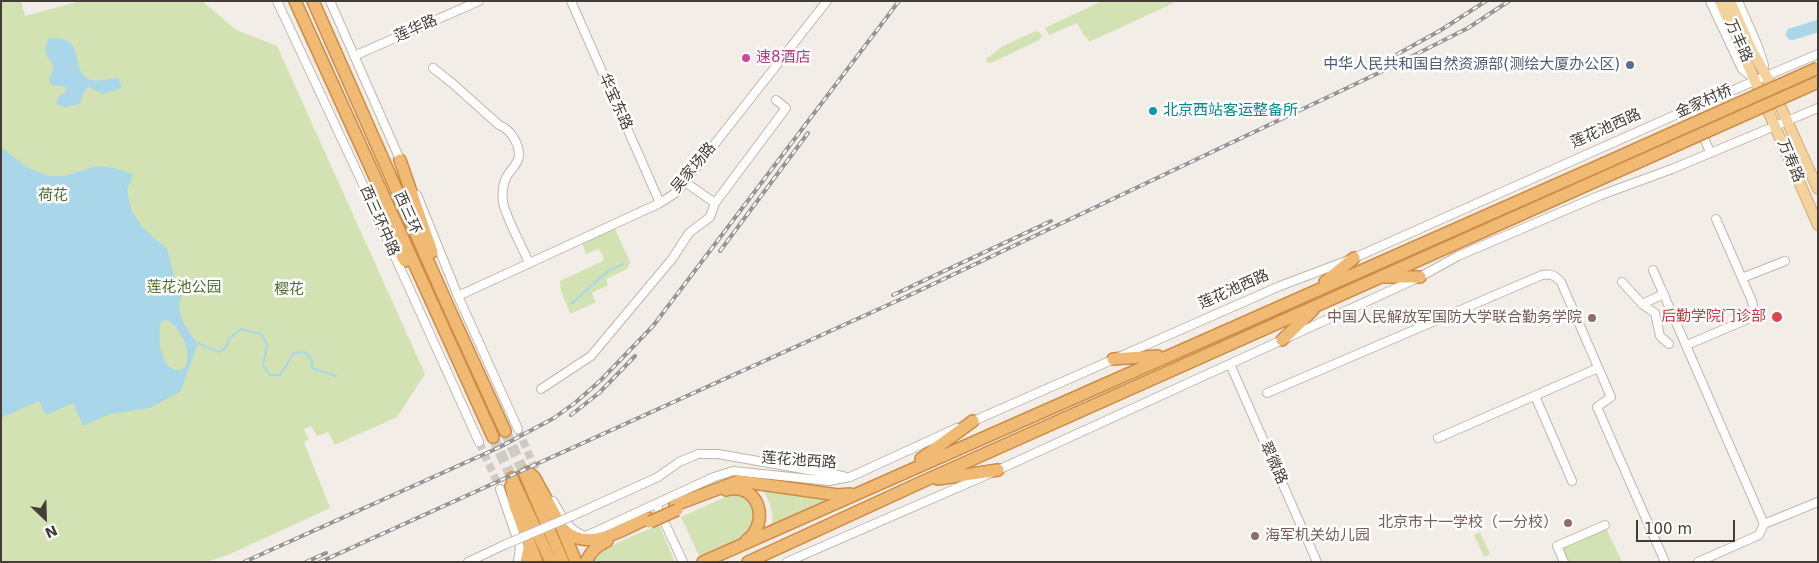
<!DOCTYPE html>
<meta charset="utf-8">
<style>
body{margin:0}
#map{position:relative;width:1819px;height:563px;overflow:hidden;background:#f2ede7;font-family:"DejaVu Sans",sans-serif}
canvas{display:block}
.frame{position:absolute;inset:0;border:2px solid #443d37;pointer-events:none}
.north{position:absolute;left:20px;top:493px;width:50px;height:50px;-webkit-text-stroke:4px #fff;paint-order:stroke;rotate:156deg;font-size:14px;font-weight:700;line-height:20px;text-align:center;color:#443d37}
.north::after{content:'';display:block;margin:auto;width:18px;height:22px;background:#443d37;clip-path:polygon(50% 0,100% 100%,50% 72%,0 100%)}
.scale{position:absolute;left:1636px;top:520px;width:99px;height:22px;box-sizing:border-box;border:2px solid #443d37;border-top:0;padding-left:6px;font-size:15px;line-height:18px;white-space:nowrap;color:#443d37;-webkit-text-stroke:4px #fff;paint-order:stroke}
</style>
<div id="map">
<canvas width="1819" height="563"></canvas>
<div class="frame"></div>
<div class="north">N</div>
<div class="scale">100 m</div>
</div>
<script>
const ctx = document.querySelector('canvas').getContext('2d');
ctx.lineJoin = 'round';
function fillPath(path, color) {
  ctx.fillStyle = color;
  ctx.fill(path, 'evenodd');
}
function strokePath(path, color, width, dash) {
  ctx.strokeStyle = color;
  ctx.lineWidth = width;
  ctx.lineCap = dash ? 'butt' : 'round';
  ctx.setLineDash(dash || []);
  ctx.stroke(path);
}
function drawText(font, color, halo, rows, align = 'center') {
  ctx.font = font + ' "DejaVu Sans","Noto Sans SC",sans-serif';
  ctx.lineWidth = 5;
  ctx.setLineDash([]);
  ctx.textBaseline = 'middle';
  ctx.strokeStyle = halo;
  ctx.fillStyle = color;
  for (const [text, x, y, turn = 0] of rows) {
    ctx.save();
    ctx.translate(x, y);
    ctx.rotate((+turn || 0) * Math.PI / 180);
    ctx.textAlign = isNaN(turn) ? turn : align;
    if (halo) ctx.strokeText(text, 0, 0);
    ctx.fillText(text, 0, 0);
    ctx.restore();
  }
}
const green = new Path2D(`
 M1 1H21L25 16 81 1H202L236 30 277 46 425 374 397 417 335 445 328 432 317 436 311 426 304 429 309 439 304 442 330 508 228 555 206 562H1Z
 M1102 1H1178L1089 42 1086 36H1084L1077 23 1049 35 1045 28Z
 M1036 31 1039 32 1042 36 1039 40 993 62 989 63 986 61V59L1003 46Z
 M613 225 630 262 627 269 606 279 608 285 592 293 596 302 570 314 561 291 560 281 603 261V255L598 249 586 254 581 239Z
 M759 486 827 498 826 501 772 526C774 509 769 498 759 486Z
 M732 494 745 498 753 503 756 519 746 537 699 556 681 517Z
 M659 525 675 562H594C604 544 640 534 659 525Z
 M1606 528 1622 562H1569L1563 547Z
 M1480 532 1490 554 1484 557 1474 535Z`);
const water = new Path2D(`
 M50 38C89 36 67 70 91 80 99 83 109 77 118 78L121 84V88L103 94 89 87 84 91 80 104 66 107 56 104 59 96 65 93 66 87 51 85 49 78 53 72V64C45 56 42 47 50 38Z
 M1 147 28 168 49 176H65L97 166 114 168 133 174 127 190 131 210 143 228 167 249 175 280 186 290C170 306 186 330 198 343L181 391 150 408 109 414 83 426 73 403 46 415 39 401 1 418ZM165 320C172 320 177 329 181 335 187 343 194 372 176 370 159 367 158 334 161 322Z`);
const stream = new Path2D(`
 M572 303 608 271 623 264
 M198 343 219 352 225 349 230 338 241 329 261 334 267 345 263 366 270 375H280L294 353 305 352 312 360V368L336 376`);
const river = new Path2D(`
 M1792 34 1818 26`);
const minorTunnel = new Path2D(`
 M518 429 536 471
 M479 442 500 489`);
const highwayTunnel = new Path2D(`
 M505 431 524 473
 M493 437 512 478`);
const minor = new Path2D(`
 M277 1 374 208
 M330 1 402 164
 M571 1 660 203
 M1710 1 1742 69 1753 78
 M1738 1 1757 44 1764 65
 M354 56 479 1
 M433 68 452 83 499 125C510 129 519 143 519 155 519 163 511 169 507 176 503 183 502 193 503 202 505 216 523 248 529 263
 M1691 108 1710 152
 M685 182 715 203
 M417 195 458 296 518 429
 M386 237 479 442
 M1653 270 1764 524 1759 535 1698 562
 M1742 278 1785 261
 M1622 282 1642 304 1655 313 1660 336 1669 344
 M458 296 660 203 677 192 827 1
 M1642 304 1664 294
 M1687 345 1755 316 1752 301 1716 219
 M1230 364 1317 562
 M541 389 591 356 672 259 689 233 710 217 715 203 786 108 776 100
 M1267 393 1542 275C1551 273 1555 276 1561 282L1611 397 1597 407 1665 562
 M1535 396 1572 481
 M969 423 1280 286 1354 258 1691 108 1818 54
 M1438 438 1598 368
 M500 489 520 547 518 562
 M553 501C562 516 568 531 586 536L714 477 733 471 829 481 850 477 957 428
 M656 504 683 562
 M572 516 658 477 679 462 698 454H718L843 476
 M1764 524 1818 502
 M468 562 504 545
 M787 562 998 470 1420 277 1458 256 1601 195 1672 169 1818 108
 M1564 562 1557 546 1605 525`);
const major = new Path2D(`
 M1720 1 1818 225
 M1730 1 1751 49 1767 77 1818 189`);
const highway = new Path2D(`
 M295 1 493 437
 M313 1 451 313 505 431
 M400 160 432 252
 M372 204 405 261
 M1384 277H1420
 M1325 282 1354 258
 M1282 340 1313 310
 M1113 359 1158 356
 M921 459 973 421
 M528 472 534 477 561 526 576 562
 M525 474 563 562
 M512 478 551 562
 M938 479 998 470
 M511 486 515 506 537 562
 M726 490C758 481 771 522 747 540
 M675 505 739 481 838 495 850 494
 M563 529C587 554 623 529 648 518
 M526 562 529 550V544
 M586 562C591 551 597 546 607 541
 M703 562 1603 164
 M748 562 924 481 1607 176`);
const rail = new Path2D(`
 M1378 65 1441 30 1486 1
 M720 251 808 133
 M893 295 1051 221
 M571 415 599 393 635 356
 M244 562 500 447 554 418 576 402 601 380 653 326 899 1
 M306 562 326 553
 M320 562 910 295 1385 70 1468 28 1509 1`);
const minorBridge = new Path2D(`
 M504 545 572 516`);
const highwayBridge = new Path2D(`
 M1603 164 1818 68
 M1607 176 1818 82
 M650 522 677 510`);
const markers = [
 [746,58,5,"#d1479c"],
 [1630,65,5,"#5c6f8a"],
 [1153,111,5,"#0f9aa8"],
 [1777,317,6,"#e0444e"],
 [1592,318,5,"#8d6e63"],
 [1568,523,5,"#8d6e63"],
 [1255,536,5,"#8d6e63"]
];
const streetNames = [
 ["莲华路",416,29,-24],
 ["万丰路",1738,41,66],
 ["华宝东路",615,102,66],
 ["金家村桥",1704,102,-24],
 ["莲花池西路",1606,129,-24],
 ["万寿路",1790,161,67],
 ["吴家场路",694,168,-50],
 ["西三环",407,213,66],
 ["西三环中路",379,221,66],
 ["莲花池西路",1234,290,-24],
 ["莲花池西路",799,461,4],
 ["翠微路",1273,463,66]
];
const hotelNames = [
 ["速8酒店",756,58]
];
const serviceNames = [
 ["中华人民共和国自然资源部(测绘大厦办公区)",1620,65]
];
const cultureNames = [
 ["北京西站客运整备所",1163,111]
];
const parkNames = [
 ["荷花",53,196],
 ["莲花池公园",184,288],
 ["樱花",289,290]
];
const healthNames = [
 ["后勤学院门诊部",1766,317]
];
const educationNames = [
 ["中国人民解放军国防大学联合勤务学院",1582,318],
 ["北京市十一学校（一分校）",1558,523],
 ["海军机关幼儿园",1265,536,"left"]
];
fillPath(green, '#d2e2b3');
fillPath(water, '#a9d6e9');
strokePath(stream, '#a9d6e9', 2);
strokePath(river, '#a9d6e9', 12);
strokePath(minorTunnel, '#cfcac4', 8, [8, 4]);
strokePath(highwayTunnel, '#cfcac4', 11, [11, 5.5]);
strokePath(minor, '#bfb7ad', 10);
strokePath(major, '#d8ad6f', 12);
strokePath(highway, '#ce8c45', 14);
strokePath(minor, '#fff', 8);
strokePath(major, '#f4d29d', 10);
strokePath(highway, '#f0b974', 11);
strokePath(rail, '#959595', 4);
strokePath(rail, '#fff', 2, [5.5]);
strokePath(minorBridge, '#bfb7ad', 10, []);
strokePath(highwayBridge, '#ce8c45', 14, []);
strokePath(minorBridge, '#fff', 8);
strokePath(highwayBridge, '#f0b974', 11);
for (const [x, y, r, color] of markers) {
  const dot = new Path2D();
  dot.arc(x, y, r, 0, 2 * Math.PI);
  ctx.fillStyle = color;
  ctx.fill(dot);
  strokePath(dot, '#fff', 2);
}
drawText('15px', '#443d37', '#fff', streetNames);
drawText('15px', '#b23c85', '#fff', hotelNames, 'left');
drawText('15px', '#4e5e75', '#fff', serviceNames, 'right');
drawText('15px', '#0d838f', '#fff', cultureNames, 'left');
drawText('15px', '#4f702f', '#fff', parkNames);
drawText('15px', '#be3a42', '#fff', healthNames, 'right');
drawText('15px', '#785e54', '#fff', educationNames, 'right');
</script>
